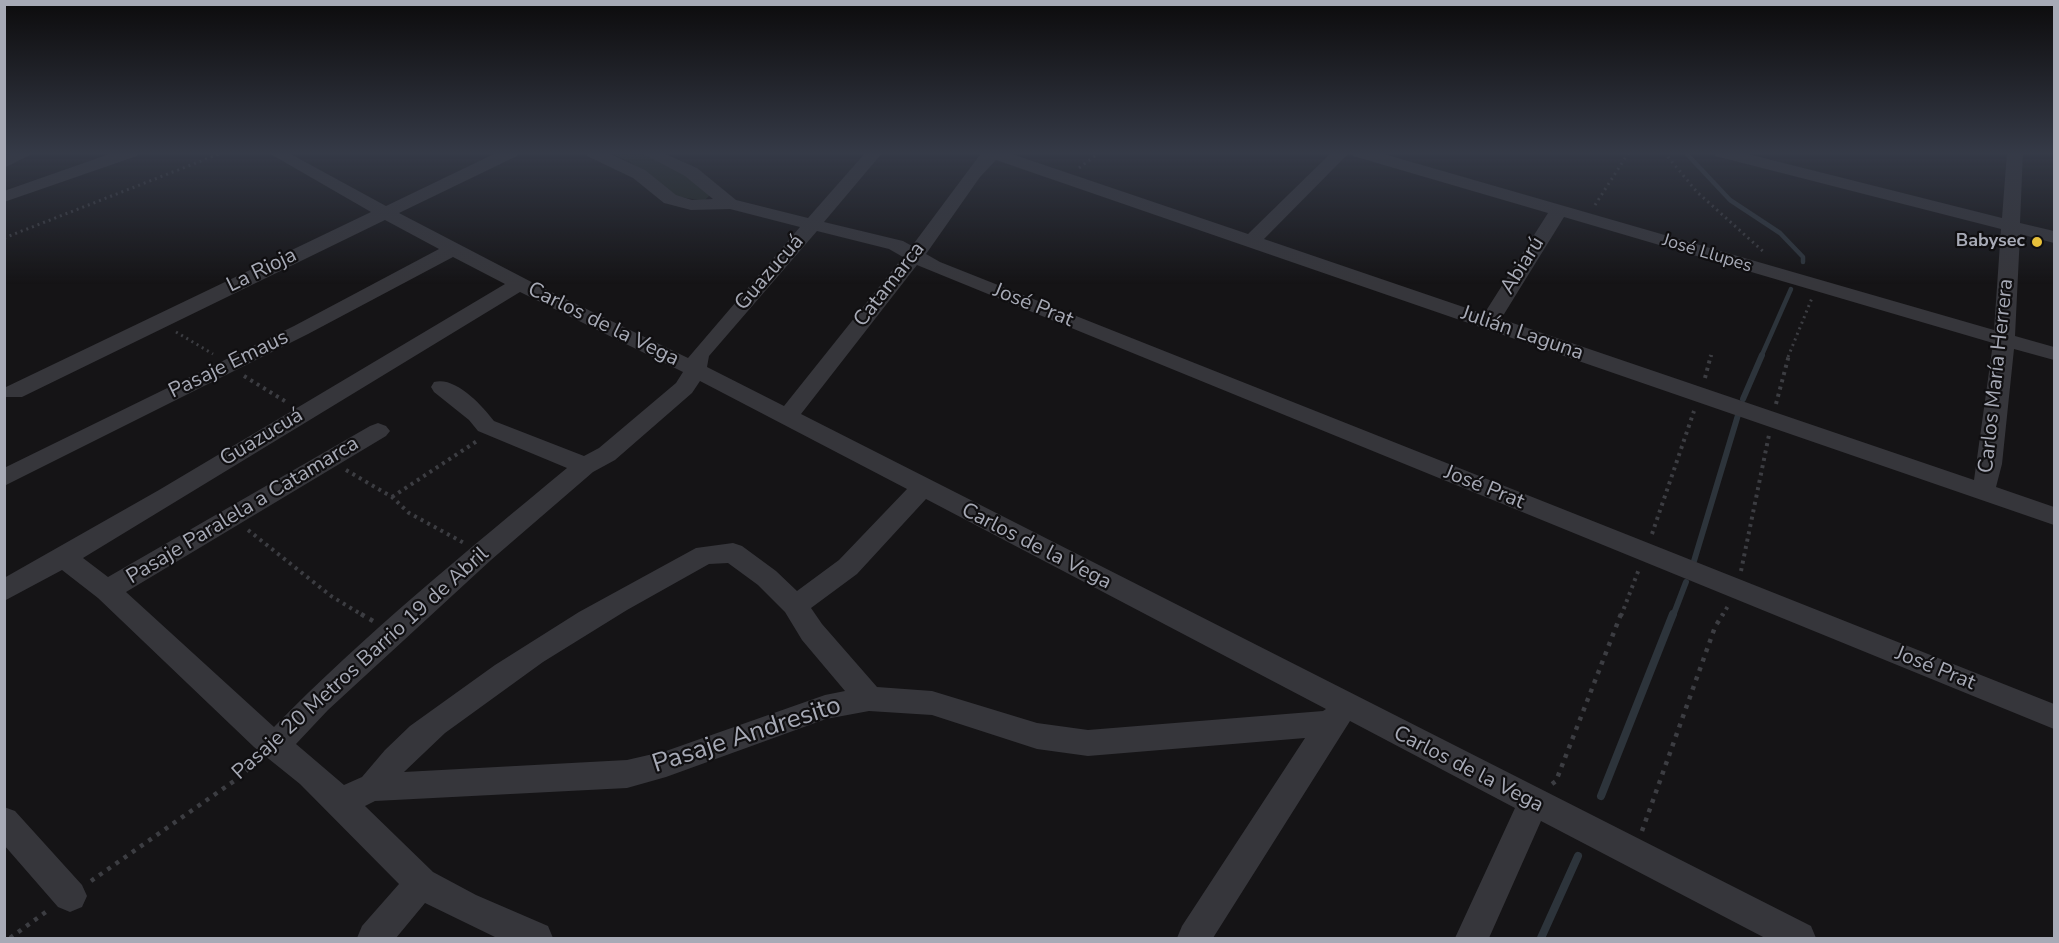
<!DOCTYPE html>
<meta charset="utf-8">
<style>
body{margin:0}
#map{position:relative;width:2059px;height:943px;overflow:hidden;background:#151416;font-family:"Nunito Sans",sans-serif}
canvas{display:block}
.frame{position:absolute;inset:0;border:6px solid #a7aab6;pointer-events:none}
</style>
<div id="map">
<canvas width="2059" height="943"></canvas>
<div class="frame"></div>
</div>
<script>
const ctx = document.querySelector('canvas').getContext('2d');
ctx.lineJoin = 'round';
function fillPath(path, color) {
  ctx.fillStyle = color;
  ctx.fill(path, 'evenodd');
}
function strokePath(path, color, width, dash) {
  ctx.strokeStyle = color;
  ctx.lineWidth = width;
  ctx.lineCap = dash ? 'butt' : 'round';
  ctx.setLineDash(dash || []);
  ctx.stroke(path);
}
function drawText(font, color, halo, rows, align = 'center') {
  ctx.font = font + ' "Nunito Sans",sans-serif';
  ctx.lineWidth = 4.5;
  ctx.setLineDash([]);
  ctx.textBaseline = 'middle';
  ctx.strokeStyle = halo;
  ctx.fillStyle = color;
  for (const [text, x, y, turn = 0] of rows) {
    ctx.save();
    ctx.translate(x, y);
    ctx.rotate((+turn || 0) * Math.PI / 180);
    ctx.textAlign = isNaN(turn) ? turn : align;
    if (halo) ctx.strokeText(text, 0, 0);
    ctx.fillText(text, 0, 0);
    ctx.restore();
  }
}
const green = new Path2D(`
 M607 152H644L673 165 712 193 704 201 675 196 630 162Z`);
const streamFar2 = new Path2D(`
 M1685 152 1730 200 1780 233 1803 257V262
 M1761 357 1791 289`);
const streamFar1 = new Path2D(`
 M1743 399 1762 355
 M1694 561 1738 415
 M1673 616 1686 582`);
const stream = new Path2D(`
 M1601 796 1673 614
 M1541 938 1578 856`);
const pathFar2 = new Path2D(`
 M1664 152 1697 192 1765 253
 M1079 168 1100 152
 M1595 205 1629 152
 M4 238 224 152
 M176 332 213 354
 M1711 357 1712 353
 M1788 357 1812 298`);
const pathFar1 = new Path2D(`
 M244 376 288 403
 M1705 378 1711 355
 M1776 404 1789 355
 M346 470 392 497 409 513 464 543
 M392 497 477 441
 M248 530 331 596 364 616
 M1652 534 1694 411
 M1741 571 1769 435
 M1621 616 1639 569
 M1722 616 1728 606`);
const path = new Path2D(`
 M361 614 373 621
 M1552 784 1556 781 1621 614
 M1642 831 1715 627 1723 614
 M91 881 234 781 258 761
 M10 938 50 909`);
const minor = new Path2D(`
 M15 152H36L4 168V156Z
 M115 152H139L137 156 4 202V191Z
 M267 152H287L386 206 498 152H519L517 156 399 213 543 288 688 358 800 227 730 209 691 210 664 203 633 178 587 156 585 152H606L645 170 676 195 692 200 713 199 685 176 640 152H661L697 168 736 200 808 218 866 152H883L824 222 903 241 912 246 982 152H1006L1248 234 1332 152H1350L1264 239 1484 314 1548 213 1353 156 1351 152H1377L1994 330 2001 229 1715 156 1713 152H1740L2002 218 2007 152H2023L2020 223 2054 231V243L2020 234 2015 336 2054 347V360L2014 349 2002 464 1996 487 2054 507V525L996 160 980 177 926 254 940 262 2054 704V729L917 265 801 414 1811 926 1816 938H1765L1541 821 1489 938H1455L1515 808 1350 721 1213 938H1177L1182 926 1305 738 1088 756 1037 749 932 715 869 711 826 719 666 777 627 788 375 801 365 806 433 872 476 895 548 926 553 938H497L425 903 396 938H357L362 926 399 884 300 784 254 747 98 598 62 570 4 601V578L159 490 505 284 453 257 308 334 4 486V468L294 326 439 249 385 220 22 397H6V387L371 212ZM1564 217 1993 343 1974 480 1501 319ZM817 231 889 249 903 257 784 406 707 367 709 356ZM520 292 683 372 676 383 599 448 584 456 494 421C482 405 455 376 434 382L431 387 434 392 469 420 478 431 567 468C467 551 365 634 274 727L126 592 386 436 390 431 386 426 378 423 370 426 108 577 83 558ZM700 381 907 489 839 560 797 591 776 571 742 546 733 543 696 548 579 612 495 665 410 726 385 750 362 777 344 785 296 744 328 710 491 560 593 472 615 460 692 393ZM926 499 1326 709 1323 711 1088 730 1037 723 932 691 877 687 822 624 811 608 857 574ZM728 563 758 585 785 612 802 640 845 691 825 695 666 751 627 760 404 772 445 733 543 662 627 610 709 564Z
 M4 807 15 811 82 885 87 896 82 907 70 912 58 907 4 845Z`);
const markers = [
 [2037,242,6,"#e8c03a"]
];
const farPoinames = [
 ["Babysec",2025,242]
];
const farStreetnames = [
 ["José Llupes",1707,254,17]
];
const streetNames = [
 ["Abiarú",1523,266,-58],
 ["La Rioja",262,271,-26],
 ["Guazucuá",770,273,-49],
 ["Catamarca",890,285,-52],
 ["José Prat",1033,306,22],
 ["Carlos de la Vega",603,325,26],
 ["Julián Laguna",1522,334,19],
 ["Pasaje Emaus",229,365,-26],
 ["Carlos María Herrera",1997,376,-84],
 ["Guazucuá",262,438,-31],
 ["José Prat",1484,488,22],
 ["Pasaje Paralela a Catamarca",243,511,-31],
 ["Carlos de la Vega",1036,547,27],
 ["Pasaje 20 Metros Barrio 19 de Abril",361,664,-42],
 ["José Prat",1935,669,22],
 ["Carlos de la Vega",1468,770,27]
];
const nearStreetnames = [
 ["Pasaje Andresito",747,736,-18]
];
fillPath(green, '#1f2620');
strokePath(streamFar2, '#2d343b', 4.5);
strokePath(streamFar1, '#2d343b', 6);
strokePath(stream, '#2d343b', 8);
strokePath(pathFar2, '#3c3d42', 3, [2, 4]);
strokePath(pathFar1, '#3c3d42', 4, [3, 4.5]);
strokePath(path, '#3c3d42', 4.5, [4, 6]);
fillPath(minor, '#36363b');
const sky = ctx.createLinearGradient(0, 0, 0, 284);
sky.addColorStop(0, '#0c0b0c');
sky.addColorStop(0.54, '#353a47');
sky.addColorStop(1, '#353a4700');
ctx.fillStyle = sky;
ctx.fillRect(0, 0, 2059, 284);
for (const [x, y, r, color] of markers) {
  const dot = new Path2D();
  dot.arc(x, y, r, 0, 2 * Math.PI);
  ctx.fillStyle = color;
  ctx.fill(dot);
  strokePath(dot, '#100f11', 2);
}
drawText('bold 18px', '#a7aab6', '#100f11', farPoinames, 'right');
drawText('18px', '#a7aab6', '#100f11', farStreetnames);
drawText('21px', '#a7aab6', '#100f11', streetNames);
drawText('26px', '#a7aab6', '#100f11', nearStreetnames);
</script>
